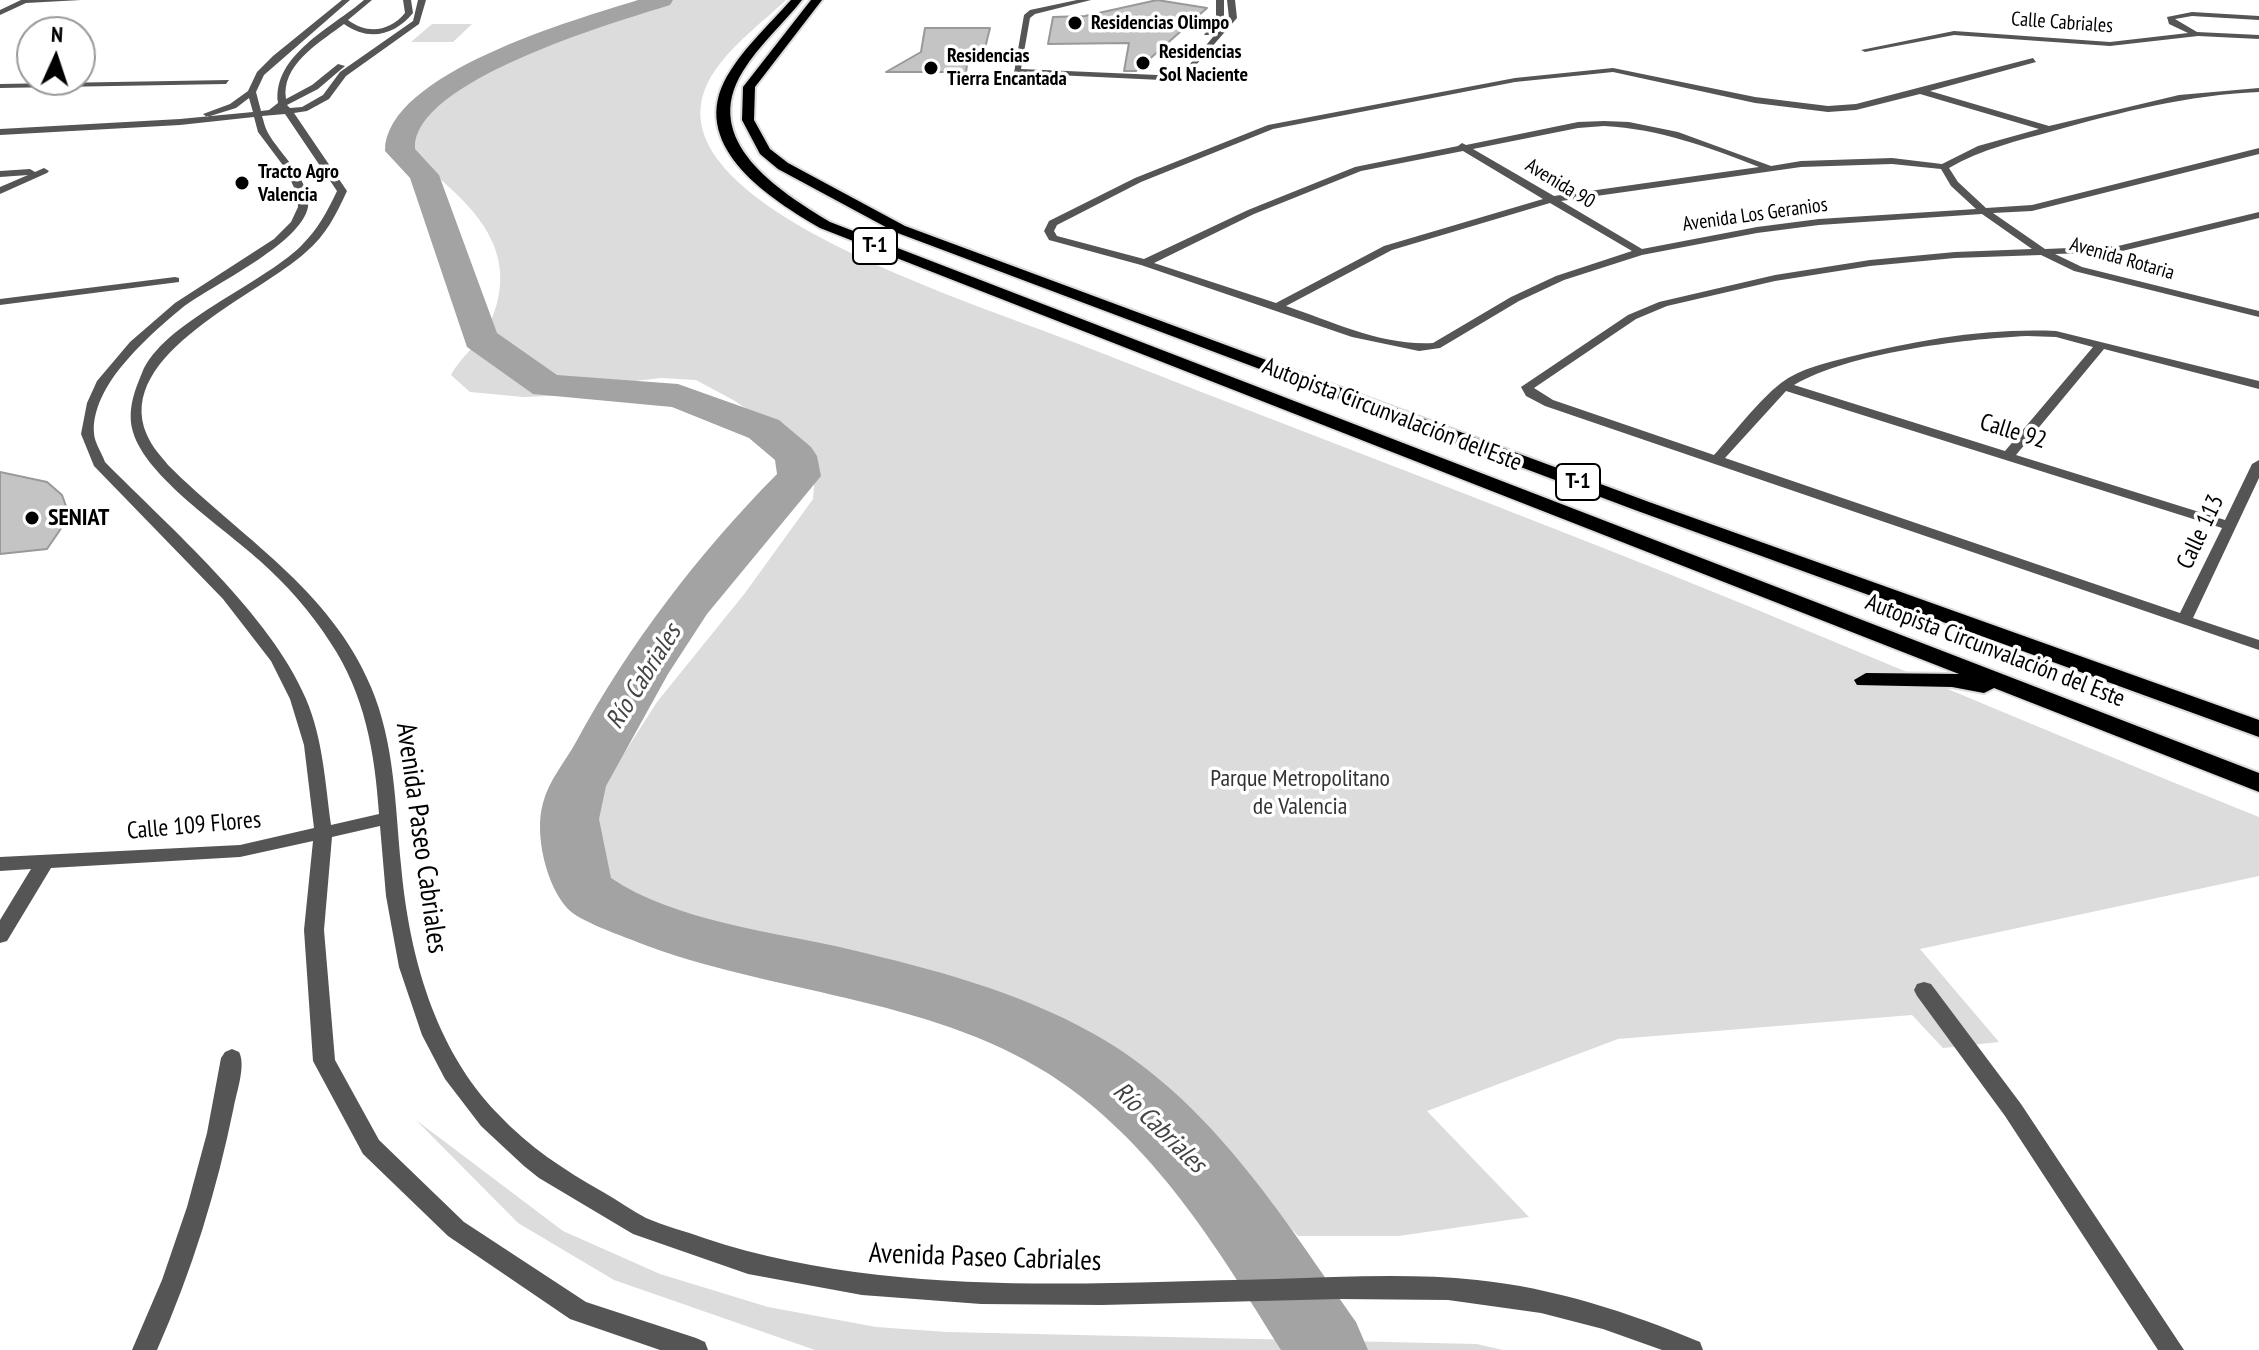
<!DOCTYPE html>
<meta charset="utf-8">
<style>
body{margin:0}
#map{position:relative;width:2259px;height:1350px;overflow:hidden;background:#fff;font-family:"PT Sans Narrow",sans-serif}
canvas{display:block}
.north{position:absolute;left:16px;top:16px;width:80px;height:80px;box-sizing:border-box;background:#fff;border:2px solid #999;border-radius:50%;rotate:3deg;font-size:22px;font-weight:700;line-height:32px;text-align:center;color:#000}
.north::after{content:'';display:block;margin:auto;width:28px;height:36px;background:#000;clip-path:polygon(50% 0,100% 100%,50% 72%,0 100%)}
</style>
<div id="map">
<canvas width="2259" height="1350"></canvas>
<div class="north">N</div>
</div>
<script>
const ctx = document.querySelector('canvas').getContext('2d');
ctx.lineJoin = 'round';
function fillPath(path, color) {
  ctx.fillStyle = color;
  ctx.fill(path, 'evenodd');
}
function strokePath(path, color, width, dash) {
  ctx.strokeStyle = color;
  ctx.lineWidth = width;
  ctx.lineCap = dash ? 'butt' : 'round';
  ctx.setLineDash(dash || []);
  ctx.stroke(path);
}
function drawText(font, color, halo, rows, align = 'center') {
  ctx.font = font + ' "PT Sans Narrow",sans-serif';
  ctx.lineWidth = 7;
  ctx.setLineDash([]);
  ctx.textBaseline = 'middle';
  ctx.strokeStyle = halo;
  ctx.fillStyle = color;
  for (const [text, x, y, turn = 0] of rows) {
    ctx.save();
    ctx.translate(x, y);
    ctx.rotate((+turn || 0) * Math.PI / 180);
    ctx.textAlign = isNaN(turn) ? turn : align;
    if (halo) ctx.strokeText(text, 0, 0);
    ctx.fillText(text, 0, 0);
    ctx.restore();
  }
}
const green = new Path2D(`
 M665 0H786C739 44 667 90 718 160 778 241 980 306 1076 343 1243 409 1411 472 1578 538 1806 627 2031 726 2259 817V876L1920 949 1999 1042 1943 1048 1912 1015 1618 1039 1427 1111 1529 1217 1399 1236H1298L1265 1200 1180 1124 1096 1063 959 1010 791 959 662 933 599 894 587 811 657 702 745 593 813 499 815 473 785 436 735 401 696 380 661 378 609 384 575 395 523 397 470 392 451 375C461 356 483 341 491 321 525 241 460 196 406 150 405 139 405 130 411 120 417 109 432 99 443 92 510 45 587 24 665 0Z
 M432 24H472L453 42H411Z
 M416 1120 563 1231 660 1274 768 1307 876 1327 947 1332 1477 1344 1503 1350H815L614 1280 518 1223Z`);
const river = new Path2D(`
 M638 0H673L670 5C616 22 411 81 415 149L439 175 497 333 557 375 678 384 779 420 811 447 817 456 821 476 707 614 668 674 606 786 599 819 611 878C674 921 775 932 848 949 932 969 1018 991 1094 1034 1210 1099 1282 1216 1356 1322L1368 1350H1281C1217 1247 1153 1141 1049 1074 926 996 771 994 637 942 620 935 579 921 568 909 546 886 534 833 543 803 549 780 565 762 576 742 630 643 698 554 777 474L775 460 749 438 672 407 533 394 467 347 410 178 385 151C385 73 577 19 638 0Z`);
const building = new Path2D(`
 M1157 0 1207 8 1136 71H1124L1129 43 1048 44 1053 17 1085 16Z
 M925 28H990L985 48 968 58 966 72H886L921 52Z
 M0 472 47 482 62 495 67 509 62 527 47 549 0 554Z`);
const minor = new Path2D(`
 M21 0H81L26 3 0 15V10Z
 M342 0H350L264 75 256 92 261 111 269 110 278 103C272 55 333 27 364 0H372L348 20C368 35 390 31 405 13L403 0H411L413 13C395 35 369 42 344 24L340 27C317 44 281 66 286 99L312 85 338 64 345 66 318 89 287 105 290 108 302 107 323 95 340 72 413 21 418 0H426L419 24 346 76 329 99 307 111 294 113 347 191C336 215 326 235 306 252 261 294 112 354 147 435 152 447 161 456 168 465 239 536 331 590 371 687 395 744 395 805 401 865 409 954 434 1048 498 1114 529 1147 564 1170 603 1192 617 1200 631 1210 646 1218 664 1226 685 1231 704 1238 883 1298 1088 1283 1275 1279 1342 1277 1410 1273 1477 1280 1554 1288 1628 1312 1700 1342L1703 1350H1662L1603 1329 1541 1313 1448 1300 1339 1299 1102 1305 981 1304 862 1295 748 1274 633 1234 539 1178 524 1166 481 1126 445 1079 422 1035 399 967 386 896 380 826 332 837 324 930 335 1060 379 1140 464 1222 586 1302 696 1338 705 1342 708 1350H660L570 1319 448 1236 363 1154 313 1061 304 930 313 841 240 857 51 868 7 941 0 943V920L31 869 0 871V857L240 845 314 828 304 745 290 699 271 661 223 599 94 466 81 434 87 403 97 381 130 342 175 303 274 239 291 222 298 207 297 194 285 168 258 132 254 117 180 125 0 135V129L180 119 253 112 249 98 236 108 207 117 203 114 230 104 248 91 257 72 273 56ZM285 114 337 191C327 212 318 229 301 246 261 285 162 323 142 373 134 392 127 411 133 432 146 477 224 528 259 560 286 584 311 612 330 642 365 694 375 753 379 814L331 825C325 782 323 739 306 699 271 615 169 527 105 462 102 453 94 442 94 433 92 410 107 384 121 367 139 345 160 326 182 308 212 285 301 244 308 207 312 182 279 153 268 133 265 128 264 122 262 116Z
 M1077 0H1091L1035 14 1030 18 1021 69 1180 76 1229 18 1227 0H1235L1237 18 1182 81 1014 73 1024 15 1030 10Z
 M1216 0H1224V18L1210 35H1204L1216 18Z
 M2192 12 2259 16V20L2192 16 2175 19 2197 32 2259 35V39L2198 36 2110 46 1954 35 1865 52 1861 50 1954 31 2110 42 2188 33 2169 24 2167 17Z
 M2033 58 2036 62 1930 91 2049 126 2179 95 2259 88V92C2188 95 2121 112 2053 131 2017 141 1982 149 1949 168L1958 182 1986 208 2032 205 2259 148V154L2032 211 1993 213 2045 249 2118 246 2259 212V218L2118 252 2055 254 2082 267 2259 311V317L2074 271 2041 255 1955 258 1870 266 1775 281 1667 306 1636 319 1534 388 1553 400 1714 455C1733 434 1759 400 1781 383 1801 368 1826 363 1849 357 1917 340 1986 328 2056 331L2259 381V389L2104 349 2016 455 2225 520 2252 464 2259 460V478L2193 618 2259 640V650L1545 406 1526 396 1521 387 1628 315 1659 302 1775 275 1870 260 1955 252 2032 249 1982 214 1819 225 1757 233 1642 255 1564 280 1519 301 1440 348 1419 351 1352 337 1141 265 1049 240 1044 231 1049 221 1135 178 1268 125 1515 78 1613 68 1755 97 1828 106 1856 104ZM1613 72 1755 103 1828 112 1856 110 1920 94 2039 129 1978 146 1942 164 1892 158 1801 161 1771 166 1678 132 1629 122 1604 121 1578 122 1466 145 1462 143 1458 146 1355 167 1248 210 1144 259 1057 236 1054 231 1057 225 1141 182 1273 129 1515 82ZM1604 126C1660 129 1708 147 1759 167L1554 196 1473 149 1578 128ZM1463 151 1543 199 1384 246 1276 303 1154 263 1254 214 1361 171ZM1892 164 1941 169 1951 186 1976 209 1819 219 1757 227 1642 249 1561 201 1801 167ZM1550 203 1632 251 1556 276 1511 297 1433 343C1382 346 1334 322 1286 306L1392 250ZM2027 336 2056 337 2093 347 2005 451 1794 385C1849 353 1962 339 2027 336ZM1786 391 2222 528 2180 613 1725 458Z
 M229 80 226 84 0 88V84Z
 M44 168 49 171 47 173 0 194V187L28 175 0 177V171L30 169 35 172Z
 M175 277 179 278V282L0 305V299Z
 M1924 982 1931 984 2021 1104 2184 1350H2158L2005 1116 1917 996 1914 990 1917 984Z
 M232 1049 239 1052C246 1065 237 1091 234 1106 217 1190 192 1271 157 1350H132L162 1280 187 1207 207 1133 221 1058 225 1052Z`);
const motorway = new Path2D(`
 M791 0H802C783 24 759 45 743 71 699 141 779 191 830 222L2259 773V792L1994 688 1984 693 1952 687 1857 685 1854 680 1866 673 1959 674 820 228C772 200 691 149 724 82 740 51 768 26 791 0Z
 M811 0H822L755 87 754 120 770 149 788 163 905 226 1649 502 2259 720V737L1635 510 895 232 778 169 760 154 742 120 743 87Z`);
const markers = [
 [1075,23,8,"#000"],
 [1143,63,8,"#000"],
 [931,68,8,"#000"],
 [242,183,8,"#000"],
 [32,518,8,"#000"]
];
const farPoinames = [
 ["Residencias Olimpo",1091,23],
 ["Residencias",1159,52],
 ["Sol Naciente",1159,75],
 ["Residencias",947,56],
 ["Tierra Encantada",947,79],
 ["Tracto Agro",258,172],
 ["Valencia",258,195]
];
const farStreetnames = [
 ["Calle Cabriales",2062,23,4],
 ["Avenida 90",1560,184,31],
 ["Avenida Los Geranios",1755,215,-8],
 ["Avenida Rotaria",2122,259,16]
];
const shields = [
 [875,246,44],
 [1578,482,44]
];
const shieldNames = [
 ["T-1",875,246],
 ["T-1",1578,482]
];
const streetNames = [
 ["Autopista Circunvalación del Este",1392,415,21],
 ["Calle 92",2013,432,17],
 ["Calle 113",2201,532,-65],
 ["Autopista Circunvalación del Este",1995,651,21],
 ["Calle 109 Flores",194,826,-5]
];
const poiNames = [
 ["SENIAT",48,518]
];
const parkNames = [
 ["Parque Metropolitano",1300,779],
 ["de Valencia",1300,807]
];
const waterNames = [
 ["Río Cabriales",644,677,-58],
 ["Río Cabriales",1159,1128,44]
];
const nearStreetnames = [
 ["Avenida Paseo Cabriales",421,838,82],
 ["Avenida Paseo Cabriales",985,1258,2]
];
fillPath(green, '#dcdcdc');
fillPath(river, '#a3a3a3');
fillPath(building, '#c4c4c4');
strokePath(building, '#999', 2);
strokePath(motorway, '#dbdbdb', 4);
fillPath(minor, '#555');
fillPath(motorway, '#000');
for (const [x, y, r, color] of markers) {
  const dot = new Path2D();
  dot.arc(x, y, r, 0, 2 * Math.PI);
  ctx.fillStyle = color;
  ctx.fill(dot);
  strokePath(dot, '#fff', 3);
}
drawText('bold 20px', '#000', '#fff', farPoinames, 'left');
drawText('20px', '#000', '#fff', farStreetnames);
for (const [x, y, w] of shields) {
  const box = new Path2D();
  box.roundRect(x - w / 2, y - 18, w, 36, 6);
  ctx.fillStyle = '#fff';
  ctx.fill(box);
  strokePath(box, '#000', 2);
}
drawText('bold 22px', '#000', null, shieldNames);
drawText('24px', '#000', '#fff', streetNames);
drawText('bold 24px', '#000', '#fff', poiNames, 'left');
drawText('24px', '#333', '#fff', parkNames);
drawText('italic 26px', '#444', '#fff', waterNames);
drawText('28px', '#000', '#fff', nearStreetnames);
</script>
